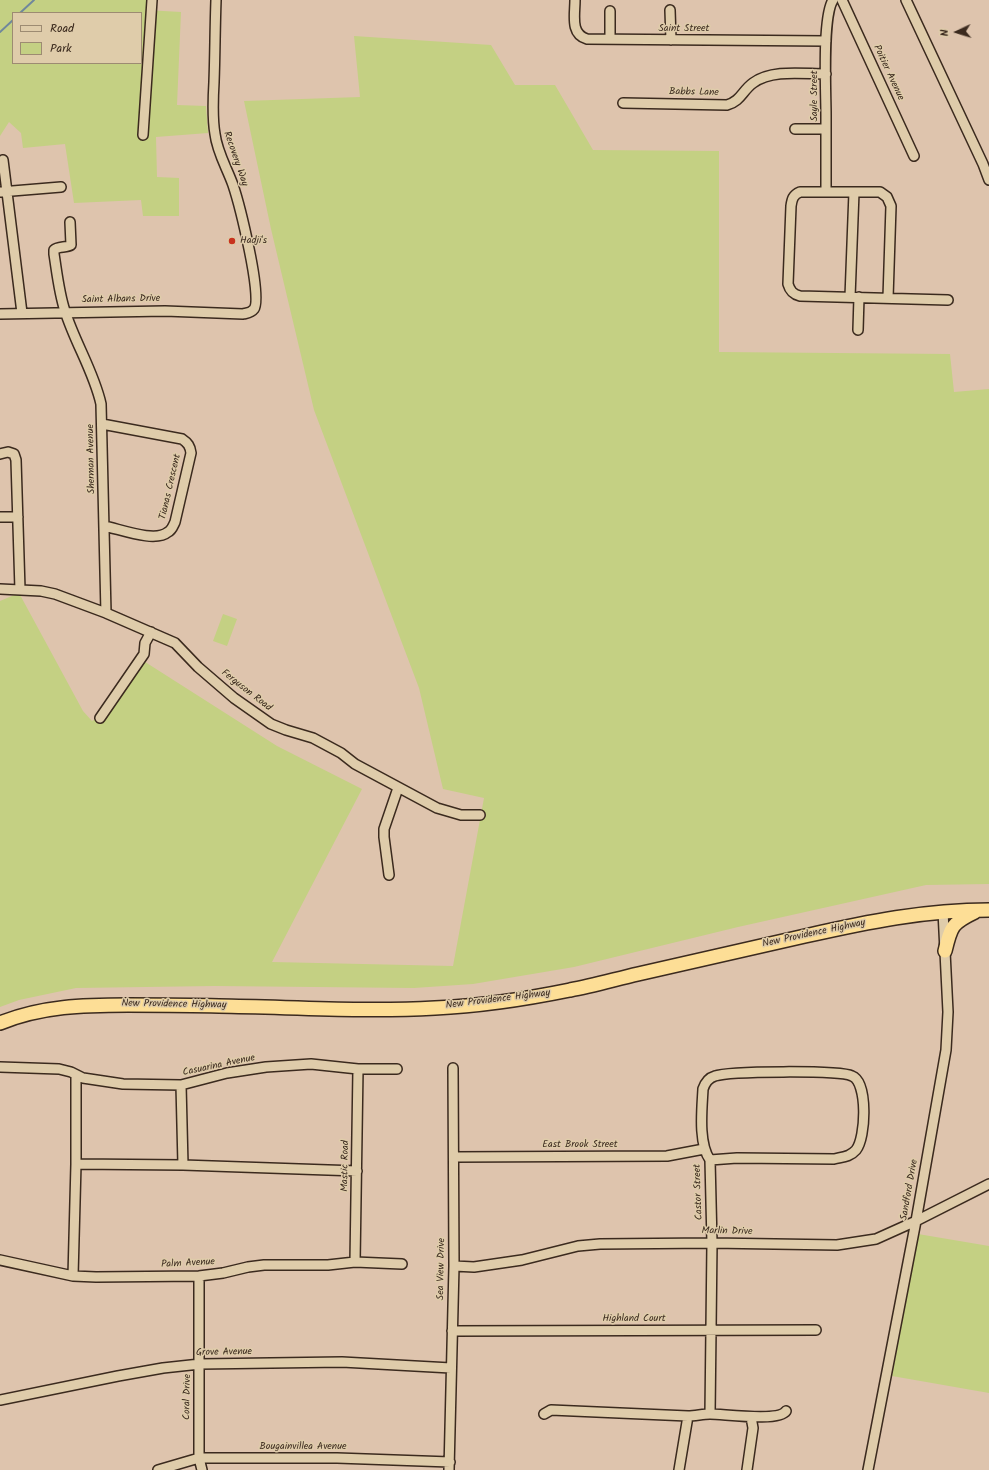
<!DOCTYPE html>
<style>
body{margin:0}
#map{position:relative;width:989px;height:1470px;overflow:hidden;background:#dec4ad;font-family:Kalam,sans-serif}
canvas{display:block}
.legend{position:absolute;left:12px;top:12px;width:130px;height:52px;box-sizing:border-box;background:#dfccaa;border:1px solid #9d8b72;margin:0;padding:5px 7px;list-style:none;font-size:12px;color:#3b2a1e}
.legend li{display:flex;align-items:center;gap:8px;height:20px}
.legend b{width:20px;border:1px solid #9d8b72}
.north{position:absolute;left:937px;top:12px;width:40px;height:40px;-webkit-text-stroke:3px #dfccaa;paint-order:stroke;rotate:266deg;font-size:11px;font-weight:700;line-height:16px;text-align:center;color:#3b2a1e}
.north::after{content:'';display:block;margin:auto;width:14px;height:18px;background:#3b2a1e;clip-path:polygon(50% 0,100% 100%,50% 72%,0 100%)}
</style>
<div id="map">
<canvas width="989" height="1470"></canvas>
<ul class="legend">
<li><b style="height:5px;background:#dfccaa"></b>Road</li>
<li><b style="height:11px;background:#c4d083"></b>Park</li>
</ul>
<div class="north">N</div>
</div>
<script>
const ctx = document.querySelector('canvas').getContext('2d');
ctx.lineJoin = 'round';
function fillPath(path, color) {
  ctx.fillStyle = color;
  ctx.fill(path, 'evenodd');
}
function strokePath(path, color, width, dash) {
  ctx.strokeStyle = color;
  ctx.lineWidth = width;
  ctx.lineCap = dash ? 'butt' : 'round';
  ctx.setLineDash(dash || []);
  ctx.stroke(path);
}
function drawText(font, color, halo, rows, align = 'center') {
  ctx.font = font + ' Kalam,sans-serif';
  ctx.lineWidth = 3;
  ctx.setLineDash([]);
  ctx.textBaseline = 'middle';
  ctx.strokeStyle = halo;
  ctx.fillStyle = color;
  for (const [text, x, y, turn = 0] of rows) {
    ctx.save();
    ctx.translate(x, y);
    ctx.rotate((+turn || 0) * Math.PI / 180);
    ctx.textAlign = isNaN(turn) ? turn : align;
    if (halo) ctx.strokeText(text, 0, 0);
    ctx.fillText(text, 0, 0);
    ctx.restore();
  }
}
const green = new Path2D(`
 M0 0H146V10L181 12 177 105 206 106 208 133 156 137 157 177 179 178V216H143L141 200 74 203 65 144 23 148 21 133 9 122 0 136ZM13 13H141V63H13Z
 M354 36 491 45 515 85H555L593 150 719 151V352L950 354 954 392 989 389V884L926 885 738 927 574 967 473 984 414 988 215 986 76 988 19 1000 0 1007V601L19 593 83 711 92 721 102 715 142 660 277 746 362 789 272 962 453 966 484 798 443 789 419 688 314 410 271 229 244 101 360 97Z
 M223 614 237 619 227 646 213 641Z
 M918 1234 989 1246V1393L892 1376Z`);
const stream = new Path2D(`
 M20 13 34 0
 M0 32 13 20`);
const minor = new Path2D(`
 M575 0C575 15 570 34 587 39L826 41
 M842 0 914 156
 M906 0 983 164 989 180
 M670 10 671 40
 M610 39V11
 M623 103 727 105C741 101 742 91 753 83 772 69 803 74 826 74
 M795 129H826
 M143 135 152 0
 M3 160 22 313
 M0 192 61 187
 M826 192C826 167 826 141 826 115 826 92 822 17 833 0
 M70 222 71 245C66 248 58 246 54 250V254C57 273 59 293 65 311 75 343 94 372 101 404L106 613
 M850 297 854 192
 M888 298 891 206 887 197 880 192H800C793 195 792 199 791 206L788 284C790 291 793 294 800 296L948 300
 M0 314 165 311 243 314C247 313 251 313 254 309 263 297 239 203 233 185 227 168 217 152 215 134 212 117 213 99 214 82 215 55 215 27 216 0
 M858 330 859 297
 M102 424 182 439C188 443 190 446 191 453L175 522C173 526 172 530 168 532 155 543 120 529 104 526
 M0 454 8 452 14 454 16 460 20 590
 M0 517H18
 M0 589 41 591 55 594 106 613 175 643 198 667 234 698 271 724 286 730 313 738 341 753 355 764 437 808 461 815H480
 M100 718 144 654 145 643 151 632
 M389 875 384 837V829L398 788
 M0 1067 59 1069 71 1072 83 1078 123 1084 181 1085 227 1073 266 1067 311 1064 358 1069H397
 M181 1085 183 1165
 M454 1157 667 1156 704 1149
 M76 1164 183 1165 357 1171
 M0 1260 73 1276 96 1277 199 1276 223 1273 248 1267 264 1265H328L355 1262 402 1264
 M355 1262 358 1069
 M454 1266 474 1267 522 1260 578 1246 600 1244 712 1243 837 1245 876 1239 916 1221 989 1184
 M73 1276 76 1164V1076
 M199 1276V1458L202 1470
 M452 1331 816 1330
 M0 1400 118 1376 163 1368 200 1364 342 1362 451 1368
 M544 1414 551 1410 688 1416C695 1416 703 1414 710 1414 724 1414 779 1422 786 1411
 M710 1414 712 1243 710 1160C698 1143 702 1109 703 1089 705 1083 708 1078 715 1076 728 1071 839 1070 852 1076 868 1082 866 1138 856 1150 850 1157 842 1157 834 1159L737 1158 710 1160
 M158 1470 199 1458H337L450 1462
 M449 1470 454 1266 453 1068
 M679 1470 688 1416
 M747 1470 753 1428 751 1417
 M868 1470 916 1221 946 1050 948 1012 943 911`);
const highway = new Path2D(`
 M945 951C951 926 952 923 975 912
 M0 1023C42 1006 84 1005 128 1005 159 1005 189 1005 219 1006 291 1007 363 1012 435 1008 480 1006 526 999 570 990 593 986 616 979 638 974 694 961 750 948 805 936 867 922 925 910 989 910`);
const markers = [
 [232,241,4,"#c8321e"]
];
const streetNames = [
 ["Saint Street",684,29],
 ["Poitier Avenue",888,73,65],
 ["Babbs Lane",694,93,1],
 ["Sayle Street",815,96,-90],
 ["Recovery Way",235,159,71],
 ["Saint Albans Drive",121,300,-1],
 ["Sherman Avenue",92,459,-91],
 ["Tianas Crescent",171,487,-77],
 ["Ferguson Road",246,691,38],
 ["New Providence Highway",814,934,-12],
 ["New Providence Highway",498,1000,-7],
 ["New Providence Highway",174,1005,1],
 ["Casuarina Avenue",219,1066,-12],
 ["East Brook Street",580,1145],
 ["Mastic Road",346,1166,-89],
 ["Sandford Drive",910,1190,-80],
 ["Castor Street",699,1192,-92],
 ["Marlin Drive",727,1232,1],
 ["Palm Avenue",188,1264,-3],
 ["Sea View Drive",442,1269,-89],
 ["Highland Court",634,1319],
 ["Grove Avenue",224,1353,-1],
 ["Coral Drive",188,1397,-89],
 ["Bougainvillea Avenue",303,1447]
];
const poiNames = [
 ["Hadji's",240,241]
];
fillPath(green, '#c4d083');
strokePath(stream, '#70879c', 2);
strokePath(minor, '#3b2a1e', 12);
strokePath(highway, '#3b2a1e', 16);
strokePath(minor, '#dfccaa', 9);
strokePath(highway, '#fdde96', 13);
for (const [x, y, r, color] of markers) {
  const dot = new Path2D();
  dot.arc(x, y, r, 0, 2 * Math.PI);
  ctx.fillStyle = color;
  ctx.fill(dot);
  strokePath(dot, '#dfccaa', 1.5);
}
drawText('10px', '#3b2a1e', '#dfccaa', streetNames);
drawText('10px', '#3b2a1e', '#dfccaa', poiNames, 'left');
</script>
